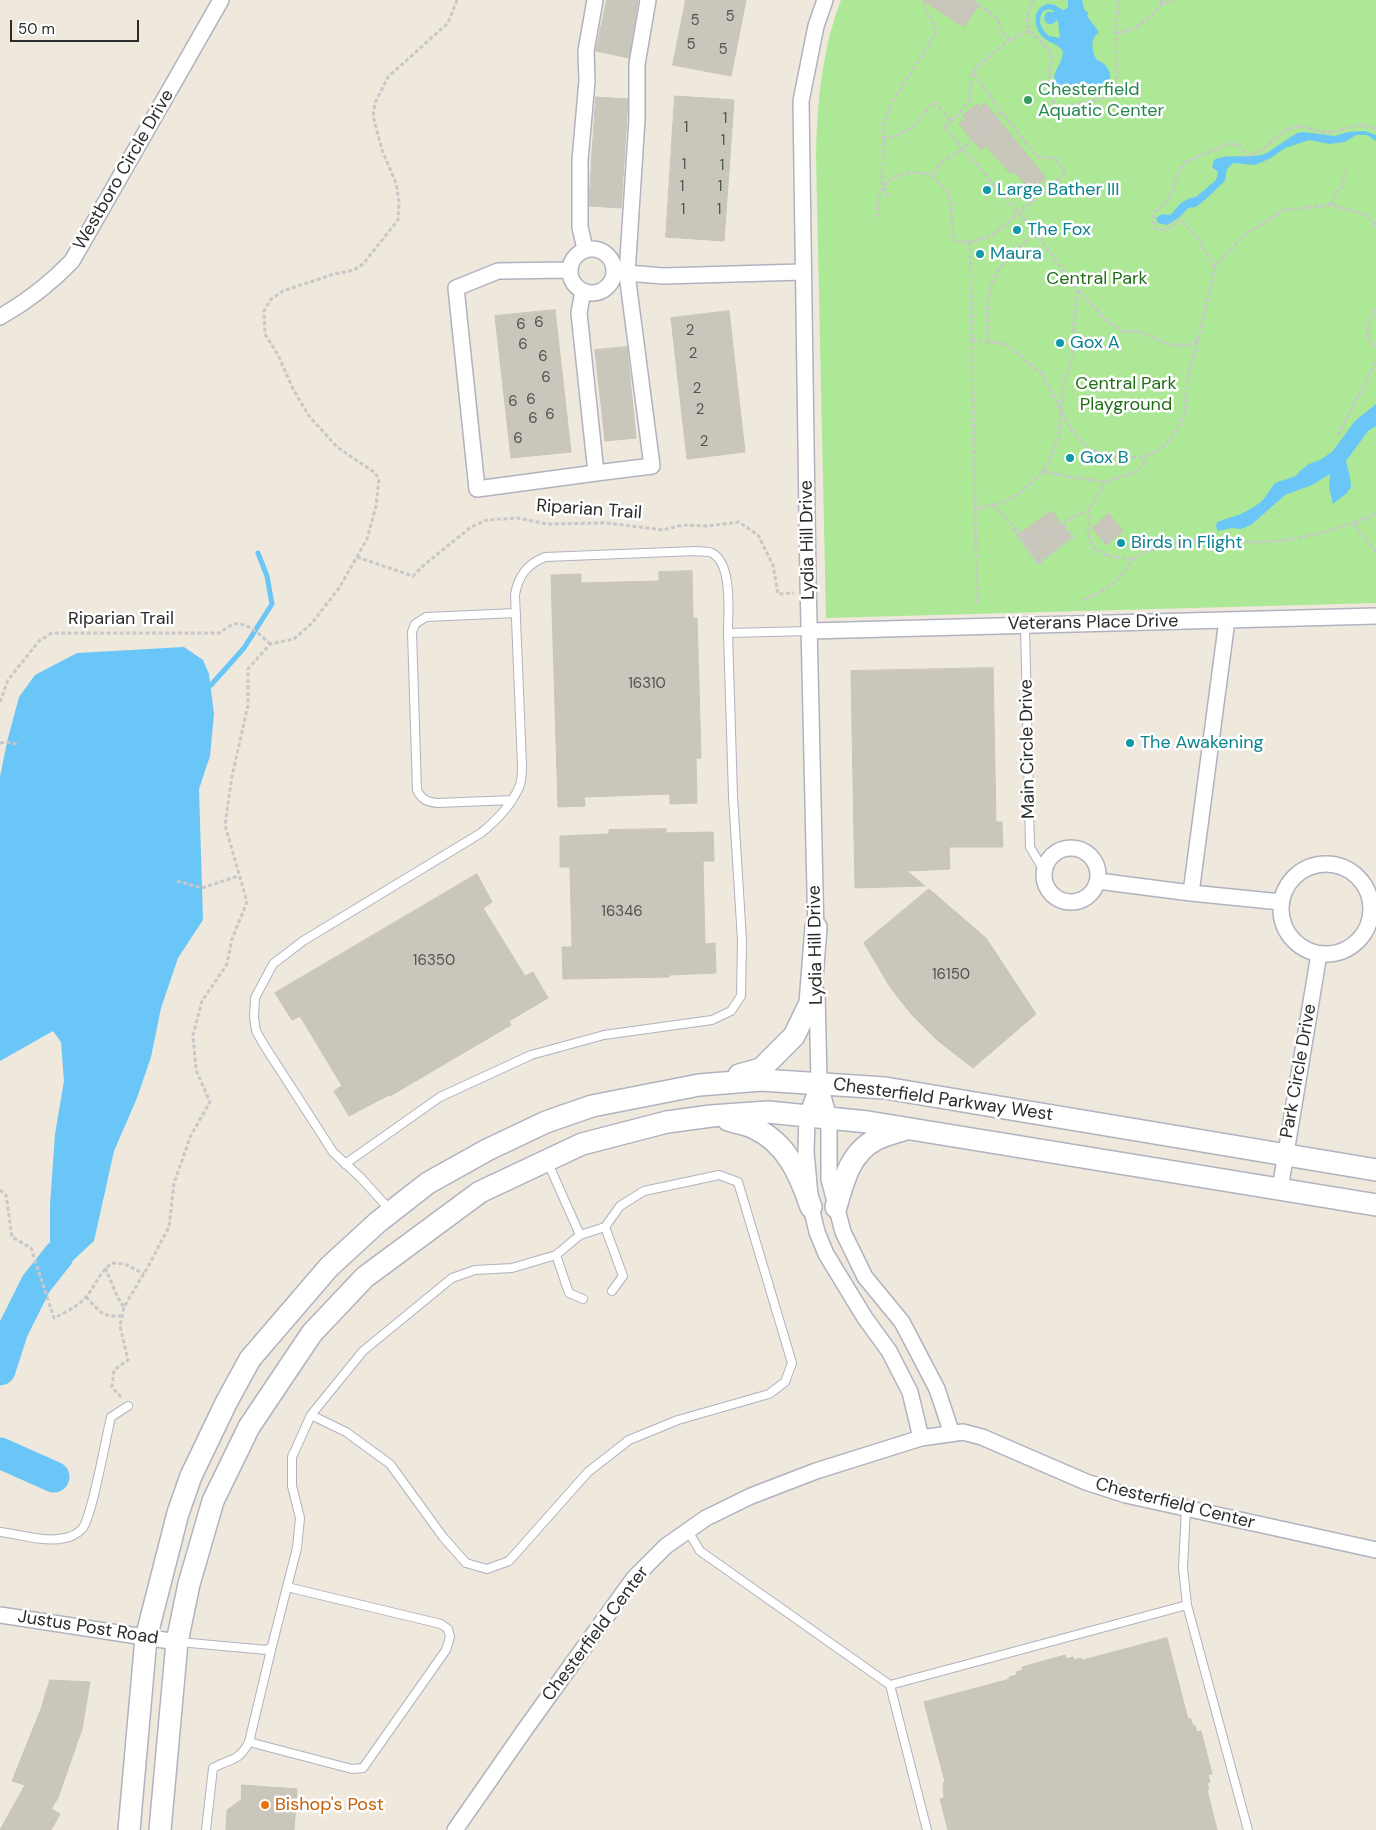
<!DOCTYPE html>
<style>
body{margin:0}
#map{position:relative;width:1376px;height:1830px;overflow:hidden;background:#eee8dd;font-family:"DM Sans",sans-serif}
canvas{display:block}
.scale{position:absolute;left:10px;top:20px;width:129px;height:22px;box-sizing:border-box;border:2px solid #2b2b2b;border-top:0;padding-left:6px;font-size:15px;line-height:18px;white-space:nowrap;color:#2b2b2b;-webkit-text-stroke:4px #fff;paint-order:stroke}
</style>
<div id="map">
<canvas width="1376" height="1830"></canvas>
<div class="scale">50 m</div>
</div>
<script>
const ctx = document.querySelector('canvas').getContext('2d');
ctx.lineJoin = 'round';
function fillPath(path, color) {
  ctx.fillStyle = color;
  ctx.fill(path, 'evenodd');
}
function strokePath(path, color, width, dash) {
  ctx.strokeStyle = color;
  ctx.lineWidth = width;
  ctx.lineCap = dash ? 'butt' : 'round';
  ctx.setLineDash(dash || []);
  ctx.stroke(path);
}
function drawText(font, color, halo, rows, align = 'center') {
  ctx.font = font + ' "DM Sans",sans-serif';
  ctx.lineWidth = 5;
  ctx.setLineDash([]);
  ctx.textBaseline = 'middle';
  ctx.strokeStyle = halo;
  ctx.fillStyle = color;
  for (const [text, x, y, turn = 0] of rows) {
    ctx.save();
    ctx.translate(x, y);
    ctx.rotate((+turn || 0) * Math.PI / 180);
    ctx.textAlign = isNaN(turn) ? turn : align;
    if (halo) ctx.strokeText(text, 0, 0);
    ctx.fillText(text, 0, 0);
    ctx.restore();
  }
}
const green = new Path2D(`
 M841 0H1376V603L826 618 816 156C817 103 822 49 841 0Z`);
const water = new Path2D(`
 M1068 0H1082L1084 9 1088 13 1087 16 1099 32C1090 39 1091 51 1097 60 1108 64 1113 74 1109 85L1062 96C1045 73 1061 71 1063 52 1058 43 1051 44 1044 38 1033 29 1031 6 1049 4 1055 4 1058 8 1064 10L1068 7ZM1050 9 1055 12H1047C1039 20 1050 30 1057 20L1058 21 1060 38 1049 36C1041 29 1037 21 1043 11Z
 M1365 131 1376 135V141L1367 135H1356L1345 142 1329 144 1309 140 1285 148 1271 158 1255 165 1233 163 1227 169 1225 181 1207 198 1196 207 1188 208 1180 217 1167 225 1158 223 1156 218 1162 214 1170 215 1181 203 1190 198 1196 197 1216 180 1218 172 1212 167 1214 160C1226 153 1248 159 1265 154L1297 133 1304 132 1335 136 1348 132Z
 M1376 404V426L1368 431 1346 461 1350 477 1351 487 1347 493 1333 504 1329 487 1330 474 1312 485 1285 495 1251 525 1241 529 1232 528 1218 531 1216 527 1217 522 1241 514 1254 507 1263 500 1275 483 1296 476 1301 470 1309 464 1320 460 1332 452 1355 421Z
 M184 647 203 660 209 674 214 714 210 756 199 789 203 920 178 958 161 1008 151 1057 137 1098 114 1151 94 1241 69 1264 50 1249V1205L55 1134 64 1081 61 1042 53 1031 0 1061V777L7 742 19 697 35 675 77 653Z`);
const stream = new Path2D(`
 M211 685 244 648 272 604 267 576 258 553`);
const river = new Path2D(`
 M0 1370 13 1330 36 1284 58 1256
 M0 1453 54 1477`);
const building = new Path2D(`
 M607 0H638L629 58 596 51Z
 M686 0H746L731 76 673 65Z
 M923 0H971L979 5 964 27Z
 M675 96 734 100 724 241 666 237Z
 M596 97 628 99 621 208 589 206Z
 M985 103 1046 178 1031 191 1014 171 1011 174 985 145 981 150 959 124 965 119 962 116 977 104 980 107Z
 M555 310 571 452 511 458 495 316Z
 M729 311 745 452 687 459 671 318Z
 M627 347 636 438 605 441 595 350Z
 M1052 511 1070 537 1038 562 1018 535Z
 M1109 514 1123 531 1106 545 1092 528Z
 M692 571 693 618H697L701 758H696L697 803 670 804V794L584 797 585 806 558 807 551 575 581 574V583L659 581V572Z
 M993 668 996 822H1002L1003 847H949L950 869 907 871 925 886 855 888 851 671Z
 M666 829V833L713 832 714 861H703L705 944 715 943 716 973 669 975V977L563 979 562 947H572L570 867H560V836L609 834V830Z
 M477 874 492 902 483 908 525 976 533 972 548 998 509 1021 511 1025 390 1096 389 1095 349 1116 334 1091 342 1086 300 1016 292 1020 275 993Z
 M929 889 986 938 1036 1014 973 1068 937 1040 911 1014 890 987 864 943Z
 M1167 1638 1188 1719H1191L1193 1726 1195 1725 1197 1732 1201 1731 1212 1774 1208 1775 1210 1782 1207 1783 1209 1790H1207L1217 1830H948L940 1799 944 1798 943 1783 945 1782 924 1702 1010 1679 1009 1677 1017 1675 1016 1672 1023 1670 1022 1667 1065 1655 1066 1659 1073 1657 1074 1660 1081 1658 1082 1660Z
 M50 1680 90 1682 82 1729 58 1798 51 1809 60 1814 51 1830H0L25 1785 12 1781 41 1709Z
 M242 1785 297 1789 294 1830H226L227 1810 241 1800Z`);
const path = new Path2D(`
 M973 0 997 18 1002 32 1009 40
 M1034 0C1016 36 1038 31 1052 55 1049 71 1047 96 1058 109L1115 95 1117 73 1116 25 1119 0
 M1161 0 1162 4 1175 0
 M1117 33C1139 29 1147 20 1162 4
 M974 73 1001 112 1038 157 1055 158 1066 173 991 236 970 242 956 241 953 238 951 202 947 191 932 175 943 161 963 149 1035 232 1078 290
 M1001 112 963 149 944 126 955 118 970 100 971 76 977 67 1009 40 1029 31
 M883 139 896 136 915 125 932 103H935L951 121
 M889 196 883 188 882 182 884 123 890 106 936 33C934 20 925 12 923 0
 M1331 205 1336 193 1343 186 1345 169
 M878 217C878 210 877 203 879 196 885 174 913 169 932 175
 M970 242 977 603
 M1215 267C1204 250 1196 231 1179 220L1166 230 1156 229 1152 220 1155 212 1167 202 1173 191 1178 173 1185 162 1228 144 1239 145 1247 155C1269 152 1270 137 1289 129 1302 123 1310 130 1323 132 1344 135 1351 118 1376 129
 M1078 290 1105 319 1123 332 1137 331 1167 344 1187 346 1198 340 1187 380 1185 412 1174 435 1161 449 1143 457H1116L1089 449 1072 431 1061 410 1063 385 1072 358V341Z
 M1376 310C1367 320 1367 327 1368 340L1376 346
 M972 340 1006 344 1042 374 1061 410 1059 437 1046 467C1036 480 1021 494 1006 501 997 505 985 506 975 509
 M1198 340 1215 267 1243 236 1284 210 1331 205 1367 215 1376 226
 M988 342C988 327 986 309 989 294 994 267 1016 250 1035 232
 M1338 435 1376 362
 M1043 471 1069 477 1105 482
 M992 504 1018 531 1036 541 1062 523 1089 510
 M1376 514 1353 523 1376 552
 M1013 528 1038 564 1072 537 1062 523
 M357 557 413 576 424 565 471 527 487 520 518 518 547 524 607 523 663 530 683 525 707 526 739 522 758 535 773 565 778 594 794 593
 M1133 559 1108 556 1094 548 1088 534 1089 510 1105 482 1136 472 1144 464 1143 457
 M1083 600C1096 595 1109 588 1119 578 1124 573 1127 565 1133 560 1142 551 1159 547 1172 544 1197 538 1222 541 1248 542 1284 543 1320 535 1353 523
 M0 702 8 680 39 641 52 633H219C223 630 229 626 234 624 246 621 262 636 270 644
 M0 743 7 742 17 744
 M177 881 202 888 238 876
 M0 1190 6 1195 12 1237 31 1248 54 1318C64 1313 77 1307 85 1298 96 1286 97 1275 112 1263L125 1264 144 1274
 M105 1268C112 1281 115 1296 124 1307
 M86 1297C100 1311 100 1317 122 1316
 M121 1397 112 1387 114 1370 128 1360 120 1326 124 1307 149 1265 169 1227 174 1183 191 1135 210 1102 196 1070 193 1035 202 1001 227 964 232 939 247 902 225 825 232 776 248 705V669L270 644 294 639 312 623 339 588 367 539 376 506 379 479 374 472 337 447 309 416 294 391 278 355 265 334 264 311 271 299 283 291 334 274 354 270 363 264 398 220 399 201 396 183 382 150 373 116 375 103 388 77 448 23 457 0`);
const lane = new Path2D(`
 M1025 625 1030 847 1043 869
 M512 800 438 803C427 802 422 800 417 790L412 632 415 624 426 617 516 613
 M345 1164 440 1097 531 1055 604 1035 712 1020 731 1011 741 996 742 940 733 796 728 633
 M390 1210 361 1178 333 1152 264 1045 256 1031 254 1017 255 998 273 964 303 941 481 833C497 820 512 805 520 785 522 779 522 771 522 765L515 595C518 576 527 564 545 557L696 551C701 552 708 551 712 553 733 564 728 613 728 633L810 631
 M605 1227 623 1276 612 1291
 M556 1255 569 1293 583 1299
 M311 1415 363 1351 452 1278 475 1270 512 1268 556 1255 580 1235
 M1186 1508 1183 1568 1187 1605 1248 1830
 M688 1531 700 1551 890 1685 927 1830
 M0 1532C21 1534 43 1543 65 1538 71 1537 77 1534 82 1529 92 1518 106 1437 111 1417L128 1406
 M287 1587 297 1548 300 1518 292 1486V1457L311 1415 346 1432 390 1464 443 1537 466 1563 487 1569 509 1561 588 1472 629 1440 678 1420 769 1394 785 1382 792 1363 738 1182 719 1175 644 1191 620 1206 605 1227 580 1235 548 1163
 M179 1642 267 1650 272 1646 287 1587 441 1624 448 1629 450 1637 446 1650 363 1768 352 1769 249 1742
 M890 1685 1187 1605
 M206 1830 213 1768C230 1758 238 1763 249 1742L272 1646`);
const street = new Path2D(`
 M570 271a22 22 0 1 1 44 0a22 22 0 1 1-44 0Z
 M585 249 580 227V160L587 81 586 51 595 0
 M570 270 498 271 456 288 477 489 596 473 579 313 583 291
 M615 272 663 276 803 272
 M0 317C28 301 50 284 72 261L221 0
 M596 473 652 466 627 274 637 119V64L648 0
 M810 631 1376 616
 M1044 875a27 27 0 1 1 54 0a27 27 0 1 1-54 0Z
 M1281 909a45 45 0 1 1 90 0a45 45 0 1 1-90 0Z
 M1098 881 1191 893 1281 902
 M1191 893 1227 620
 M816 935 808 581 801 101 816 26 825 0
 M817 993 819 1082 829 1118V1179L843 1232 865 1277 902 1322 937 1389 952 1434
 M819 1082 807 1116 806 1152 811 1207 817 1232 826 1254 865 1318 889 1351 910 1392 921 1438
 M1280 1189 1319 954
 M0 1615 177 1642
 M455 1830 526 1728 634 1578 666 1546 706 1518 751 1496 816 1471 921 1438 963 1432 982 1437 1086 1482 1126 1495 1376 1550`);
const secondary = new Path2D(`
 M739 1075 761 1069 794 1036 810 1003 816 927
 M728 1120C736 1123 747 1124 754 1128 787 1143 800 1175 811 1207
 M836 1207C843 1182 850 1153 875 1140 884 1135 895 1133 905 1129
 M129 1830 146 1638 178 1513 191 1476 226 1403 250 1359 329 1267 378 1222 428 1183 487 1150 546 1122 592 1106 699 1085 761 1080 885 1088 1376 1170
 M160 1830 177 1642 189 1584 213 1501 249 1427 312 1333 365 1277 480 1192 582 1144 667 1122 711 1116 768 1112 868 1122 1376 1205`);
const markers = [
 [1028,100,5,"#2e9e5b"],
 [987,190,5,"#0f9aa8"],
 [1017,230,5,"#0f9aa8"],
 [980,254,5,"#0f9aa8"],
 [1060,343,5,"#0f9aa8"],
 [1070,458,5,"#0f9aa8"],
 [1121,543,5,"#0f9aa8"],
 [1130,743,5,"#0f9aa8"],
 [265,1805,5,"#e8710a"]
];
const numberNames = [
 ["5",730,17],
 ["5",695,21],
 ["5",691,45],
 ["5",723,50],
 ["1",725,119],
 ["1",686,128],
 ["1",723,141],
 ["1",684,165],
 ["1",722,166],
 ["1",682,187],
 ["1",720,187],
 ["1",683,210],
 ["1",719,210],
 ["6",539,323],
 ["6",521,325],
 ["2",690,331],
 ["6",523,345],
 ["2",693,354],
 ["6",543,357],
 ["6",546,378],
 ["2",697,389],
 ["6",531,400],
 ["6",513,402],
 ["2",700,410],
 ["6",550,415],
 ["6",533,419],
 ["6",518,439],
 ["2",704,442],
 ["16310",647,684],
 ["16346",622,912],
 ["16350",434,961],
 ["16150",951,975]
];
const leisureNames = [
 ["Chesterfield",1038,90],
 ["Aquatic Center",1038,111]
];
const streetNames = [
 ["Westboro Circle Drive",124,170,-60],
 ["Riparian Trail",589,510,4],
 ["Lydia Hill Drive",808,540,-91],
 ["Riparian Trail",121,619],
 ["Veterans Place Drive",1093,623,-1],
 ["Main Circle Drive",1028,749,-91],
 ["Lydia Hill Drive",816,945,-91],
 ["Park Circle Drive",1299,1071,-80],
 ["Chesterfield Parkway West",943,1100,8],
 ["Chesterfield Center",1175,1504,14],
 ["Justus Post Road",88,1628,9],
 ["Chesterfield Center",596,1634,-53]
];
const cultureNames = [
 ["Large Bather III",997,190],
 ["The Fox",1027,230],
 ["Maura",990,254],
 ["Gox A",1070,343],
 ["Gox B",1080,458],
 ["Birds in Flight",1131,543],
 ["The Awakening",1140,743]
];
const parkNames = [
 ["Central Park",1097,279],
 ["Central Park",1126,384],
 ["Playground",1126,405]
];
const foodNames = [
 ["Bishop's Post",275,1805]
];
fillPath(green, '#ace896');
fillPath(water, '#6ac6f6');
strokePath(stream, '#6ac6f6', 5);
strokePath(river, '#6ac6f6', 31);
fillPath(building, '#c9c6bb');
strokePath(building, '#cac4b6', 1);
strokePath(lane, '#b1b2c0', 10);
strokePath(street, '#b1b2c0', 18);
strokePath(secondary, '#b1b2c0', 24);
strokePath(path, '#c8c8c8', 3, [4, 2.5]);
strokePath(lane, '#fff', 8);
strokePath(street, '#fff', 15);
strokePath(secondary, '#fff', 21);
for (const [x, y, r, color] of markers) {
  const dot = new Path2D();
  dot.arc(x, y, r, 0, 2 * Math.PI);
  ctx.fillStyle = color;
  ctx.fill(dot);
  strokePath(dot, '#fff', 2);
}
drawText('15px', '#52524f', null, numberNames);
drawText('18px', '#27864d', '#fff', leisureNames, 'left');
drawText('18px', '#2b2b2b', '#fff', streetNames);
drawText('18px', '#0d838f', '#fff', cultureNames, 'left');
drawText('18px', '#226e16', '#fff', parkNames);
drawText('18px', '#c56008', '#fff', foodNames, 'left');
</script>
